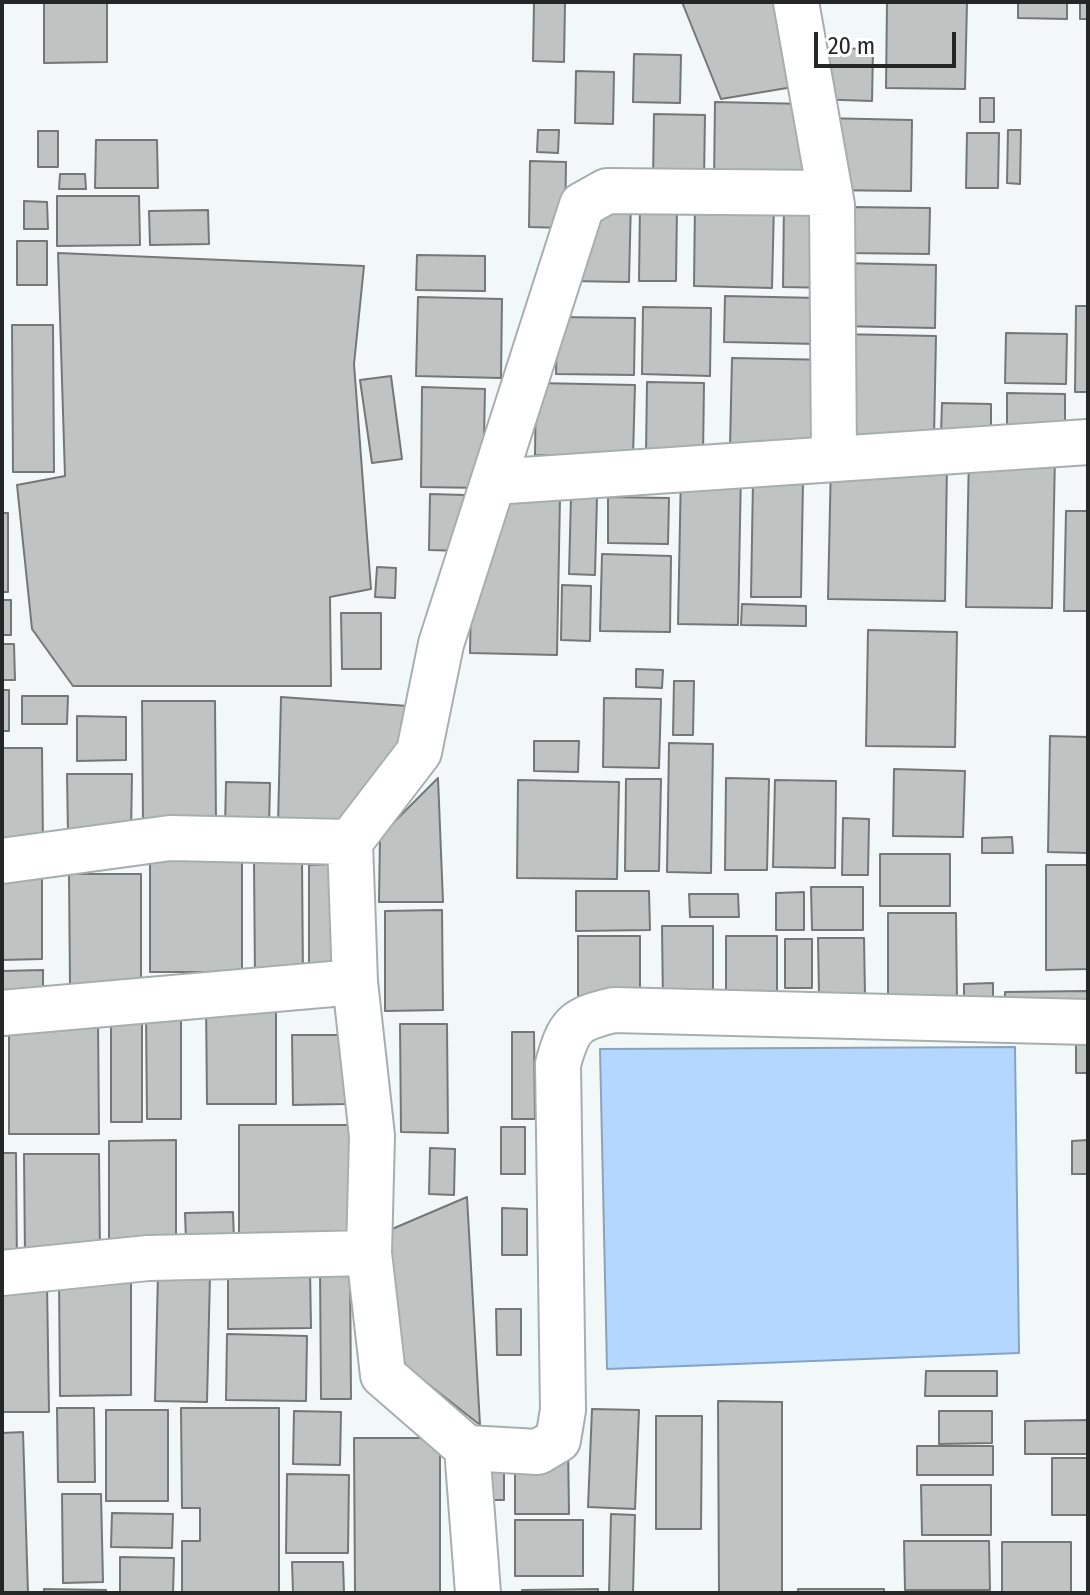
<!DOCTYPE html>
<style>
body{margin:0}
#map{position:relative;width:1090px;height:1595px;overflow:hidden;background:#f2f8f8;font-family:"Fira Sans Condensed",sans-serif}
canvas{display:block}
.frame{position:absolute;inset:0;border:4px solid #252727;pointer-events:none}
.scale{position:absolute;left:814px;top:32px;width:142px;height:36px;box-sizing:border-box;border:4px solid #252727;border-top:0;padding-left:10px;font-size:24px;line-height:28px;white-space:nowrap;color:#252727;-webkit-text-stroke:6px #fff;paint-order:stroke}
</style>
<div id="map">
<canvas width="1090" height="1595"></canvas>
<div class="frame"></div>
<div class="scale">20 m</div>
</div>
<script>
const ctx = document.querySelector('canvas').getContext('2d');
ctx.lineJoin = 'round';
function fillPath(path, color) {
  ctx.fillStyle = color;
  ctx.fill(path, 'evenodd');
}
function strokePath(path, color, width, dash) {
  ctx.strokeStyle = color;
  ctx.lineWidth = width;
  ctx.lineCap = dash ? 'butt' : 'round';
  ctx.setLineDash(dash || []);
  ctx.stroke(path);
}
const water = new Path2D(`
 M1015 1047 1019 1353 607 1369 600 1049Z`);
const building = new Path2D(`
 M44 2H107V62L44 63Z
 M534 2 565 3 564 62 533 61Z
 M682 2H783L805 85 721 99Z
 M887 2H967L965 89 886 88Z
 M1018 2H1067V19L1018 18Z
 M1080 2H1088V19H1080Z
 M813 48 873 49 872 101 812 99Z
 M634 54 681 55 680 103 633 102Z
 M576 71 614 72 613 124 575 123Z
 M980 98H994V122H980Z
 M715 102 807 104 806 183 714 181Z
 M654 114 705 115 704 180 653 179Z
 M821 118 912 120 911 191 820 190Z
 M538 130H559L558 153 537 152Z
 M1008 130H1021L1020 184 1007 183Z
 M38 131H58V167H38Z
 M967 133H999L998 188H966Z
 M96 140H157L158 188H95Z
 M530 161 566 162 565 228 529 227Z
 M60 174H85L86 189H59Z
 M57 196H139L140 245 57 246Z
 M570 198 631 199 629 282 568 281Z
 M24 201 47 202 48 229H24Z
 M784 201 834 202 832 288 783 287Z
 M695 202 774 203 772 288 694 286Z
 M640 205 677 206 676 281H639Z
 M848 207 930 208 929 254 847 253Z
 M208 210 209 244 150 245 149 211Z
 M17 241H47V285H17Z
 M58 253 364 266 354 364 371 589 330 597 331 686H73L32 629 17 485 65 476Z
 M417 255 485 256V291L416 290Z
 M839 263 936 265 935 328 838 326Z
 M725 296 819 298 818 344 724 342Z
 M418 297 502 299 501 378 416 376Z
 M1076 306H1088V392H1075Z
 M643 307 711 308 710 376 642 374Z
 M557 317 635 318 634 375 556 374Z
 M12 325H53L54 472H13Z
 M1006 333 1067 334 1066 384 1005 383Z
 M838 334 936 336 934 437 837 436Z
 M732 358 832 360 830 449 730 448Z
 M391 376 402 459 372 463 360 380Z
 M647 382 704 383 703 456 646 455Z
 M536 383 635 385 633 456 535 455Z
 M422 387 485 389 483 488 421 487Z
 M1007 393 1065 394V432L1007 431Z
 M942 403 991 404V435L941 434Z
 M969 453 1055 454 1052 608 966 607Z
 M831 461 947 463 945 601 828 599Z
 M681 471 741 472 738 625 678 624Z
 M753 480H803L801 597H751Z
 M430 494 464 495 463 551 429 550Z
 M473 495 560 497 557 655 470 653Z
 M571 496 597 497 595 575 569 574Z
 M608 497 669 498 668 544 608 543Z
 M1066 511H1088V611H1064Z
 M2 513H8V592H2Z
 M602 554 671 556 670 632 600 631Z
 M377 567 396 568 395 598 375 597Z
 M562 585 591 586 590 641 561 640Z
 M2 600H11V635H2Z
 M742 604 806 606V626L741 625Z
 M341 613H381V669H342Z
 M868 630 957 632 955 747 866 746Z
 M2 644H14L15 680H2Z
 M636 669 663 670 662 688 636 687Z
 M674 681H694L693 735H673Z
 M2 690H9V731H2Z
 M22 696H68L67 724H22Z
 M281 697 408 706 403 770 356 825H278Z
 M604 698 661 699 659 768 603 767Z
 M142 701H215L216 823H143Z
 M77 716 126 717V760L77 761Z
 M1050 736 1088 737V853L1048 852Z
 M534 741H579L578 772 534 771Z
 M669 743 713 744 711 873 667 872Z
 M2 748H42L43 845H2Z
 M894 769 965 771 963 837 893 836Z
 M67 774H132L131 834H68Z
 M438 778 443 902H379L380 836Z
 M726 778 769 779 767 870H725Z
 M626 779H661L659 871H625Z
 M518 780 619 782 617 879 517 878Z
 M775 780 836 781 835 868 773 867Z
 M226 782 270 783 269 828 225 827Z
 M843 818 869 819 868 875H842Z
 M1012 837 1013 853H982V838Z
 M242 851V972H150V852Z
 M880 854H950V906H880Z
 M254 862H302L303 979H255Z
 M333 864V970L309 971V865Z
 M1046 865H1088V969L1046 970Z
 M2 873H42V959L2 960Z
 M69 874H141V985L70 986Z
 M811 887H863V930H812Z
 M576 891H649L650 930 576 931Z
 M804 892V930H776V893Z
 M689 894H738L739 917H690Z
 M442 910 443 1010 385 1011V911Z
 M888 913H956L957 1002H888Z
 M662 926H713V1004L663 1005Z
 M578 936H640V1005H578Z
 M726 936H777V993L726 994Z
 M818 938H864L865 996H819Z
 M785 939H812V988H785Z
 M43 970V1005H2V971Z
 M993 983V1013L964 1014V984Z
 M1088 991V1030H1005V992Z
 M206 999H276V1104H207Z
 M146 1014H181V1119H147Z
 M111 1017H142V1122H111Z
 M9 1020H98L99 1134H9Z
 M400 1024H447L448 1133 401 1132Z
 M512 1032H534L535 1119H512Z
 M292 1035H345V1104L293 1105Z
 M1076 1039H1088V1073H1076Z
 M239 1125H349V1242H239Z
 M501 1127H525V1174H501Z
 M176 1140V1252H109V1141Z
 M1088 1140V1174H1072V1141Z
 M430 1148 455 1149 454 1195 429 1194Z
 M2 1153H16L17 1268H2Z
 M24 1154H99L100 1257 25 1258Z
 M467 1197 480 1425 399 1361 378 1235Z
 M502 1208 527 1209V1255H502Z
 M233 1212 234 1241H186L185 1213Z
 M320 1266H350L351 1399H321Z
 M310 1269 311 1328 228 1329V1270Z
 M131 1273V1395L60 1396 59 1274Z
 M158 1273 210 1275 207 1402 155 1401Z
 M2 1283H47L49 1412H2Z
 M496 1309H521V1355H497Z
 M227 1334 307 1336 306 1401 226 1400Z
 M926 1371H997V1396H925Z
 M718 1401 782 1402V1593H719Z
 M57 1408H94L95 1482H58Z
 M181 1408H279V1593H182V1541H200V1508H182Z
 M592 1409 639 1410 635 1509 588 1507Z
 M106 1410H168V1501H106Z
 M294 1411 341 1412 340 1465 293 1464Z
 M939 1411H992V1443L939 1444Z
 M656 1416H702L701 1529H656Z
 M1088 1420V1454H1025V1421Z
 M23 1432 28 1593H2V1433Z
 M354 1438H440V1593H355Z
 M568 1444 569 1514H515V1445Z
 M917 1446H993V1475H917Z
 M1052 1458H1088V1515H1052Z
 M484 1466H504V1500H485Z
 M287 1474 349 1475 348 1553H286Z
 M921 1485H991V1535H922Z
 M62 1494H101L103 1582 63 1583Z
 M112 1513 173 1514 172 1548 111 1547Z
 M611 1514 635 1515 633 1593H609Z
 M515 1520H583V1576H515Z
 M904 1541H989L990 1590H905Z
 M1002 1542H1071V1593H1002Z
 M120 1557 174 1558 173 1593H120Z
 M292 1562H343L344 1593H293Z
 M44 1589 106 1590V1593H44Z
 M598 1589V1593H522V1590Z
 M798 1589H884V1593H798Z`);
const minor = new Path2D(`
 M796 2 832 205 834 458
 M493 482 1088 442
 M350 842 419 752 441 644 582 205 607 191 830 193
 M2 861 170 838 350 842 355 982
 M2 1013 355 982 372 1136 369 1253
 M2 1273 148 1258 369 1253 383 1375 467 1448 478 1593
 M467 1448 538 1452 558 1440 563 1410 558 1064C569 1025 574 1019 614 1010L1088 1022`);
fillPath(water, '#b4d7ff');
strokePath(water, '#89a2be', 2);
fillPath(building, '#bfc4c2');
strokePath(building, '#737876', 2);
strokePath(minor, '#a7aead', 48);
strokePath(minor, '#fff', 44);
</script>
